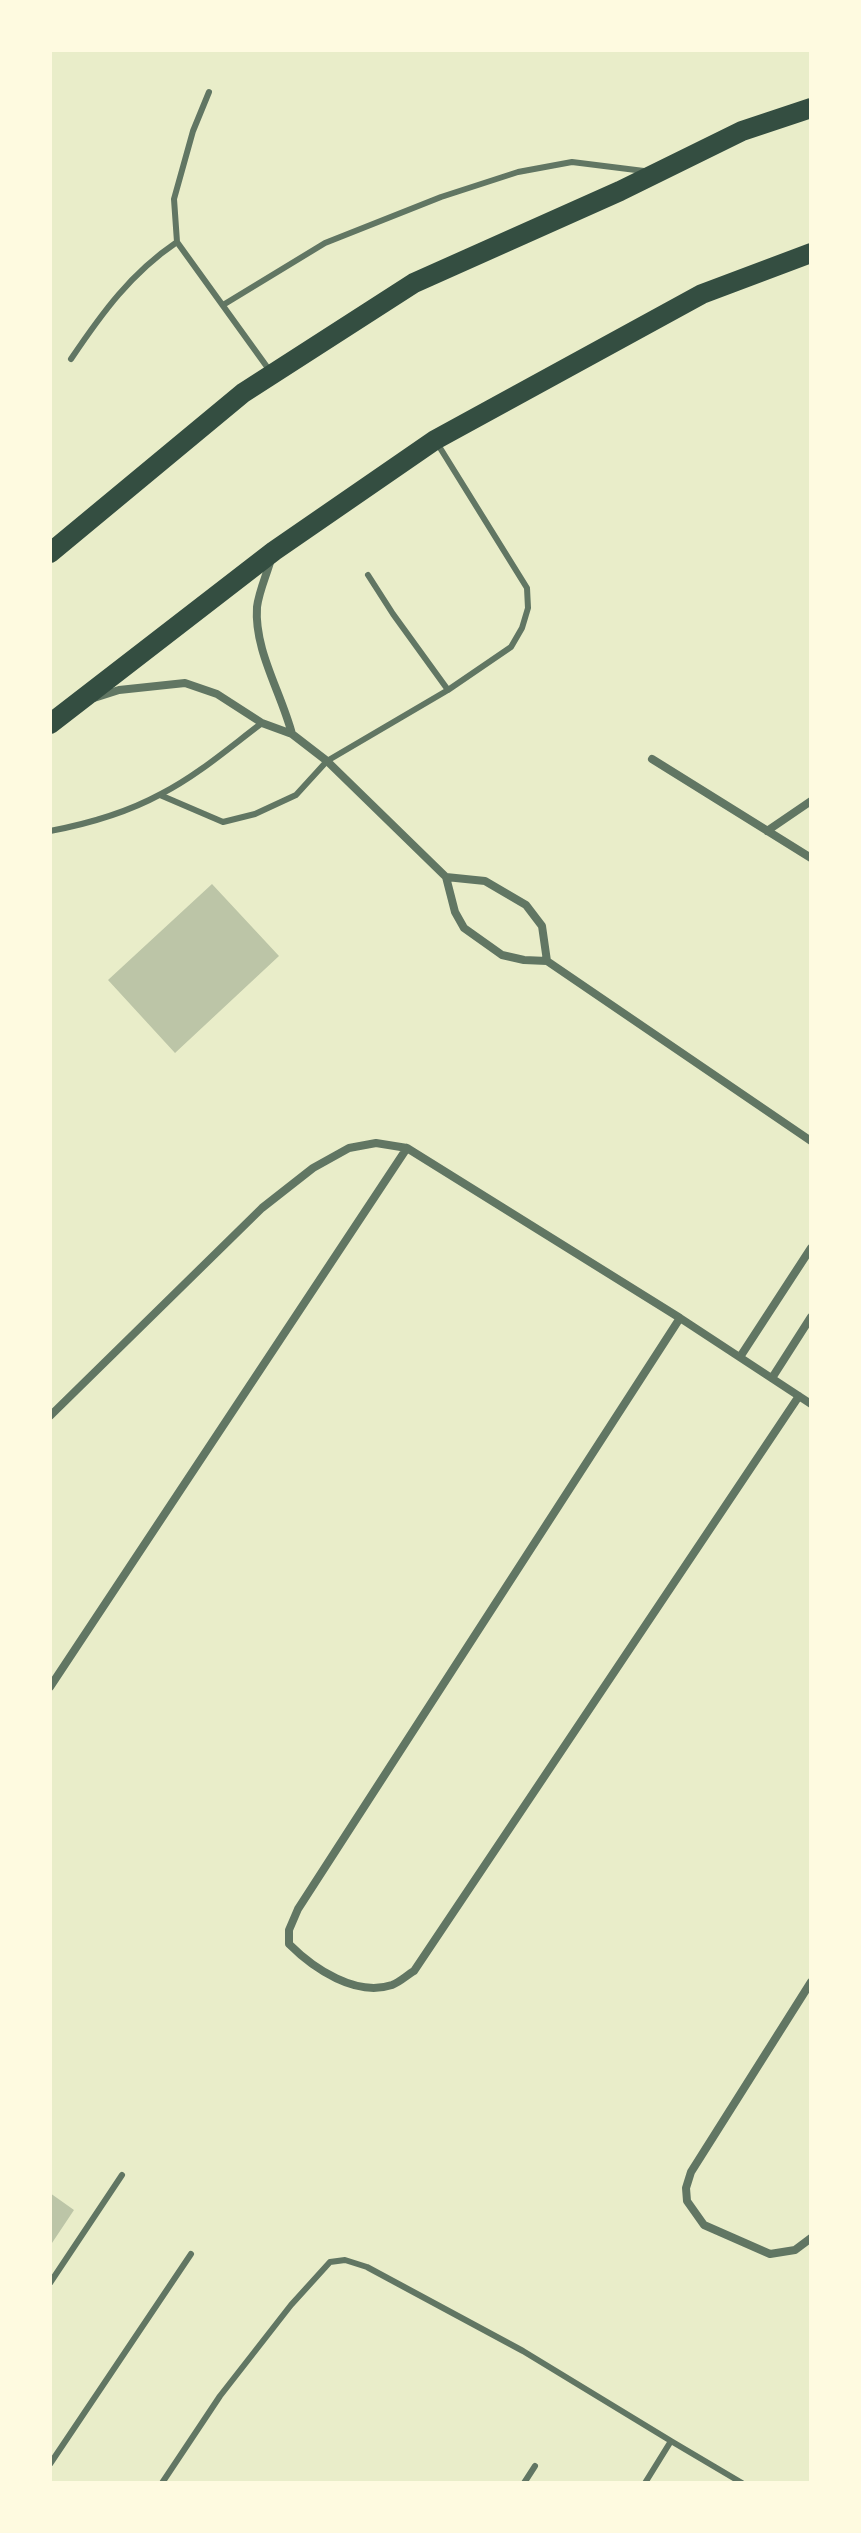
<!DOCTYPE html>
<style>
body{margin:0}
#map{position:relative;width:861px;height:2533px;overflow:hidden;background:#e9edc9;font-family:Helvetica,sans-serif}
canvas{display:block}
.frame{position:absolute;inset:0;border:52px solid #fefae0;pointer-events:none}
</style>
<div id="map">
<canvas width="861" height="2533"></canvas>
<div class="frame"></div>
</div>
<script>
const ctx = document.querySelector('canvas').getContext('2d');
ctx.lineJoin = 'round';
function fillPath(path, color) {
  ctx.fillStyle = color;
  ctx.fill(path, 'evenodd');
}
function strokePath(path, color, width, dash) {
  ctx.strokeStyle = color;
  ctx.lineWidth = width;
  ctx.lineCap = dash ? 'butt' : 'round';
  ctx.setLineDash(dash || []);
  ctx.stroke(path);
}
const building = new Path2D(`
 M212 884 279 956 175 1053 108 980Z
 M50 2193 74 2210 50 2246Z`);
const service = new Path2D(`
 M209 92 193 131 174 199 177 242 270 371
 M223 305 325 243 441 197 518 172 572 162 644 171
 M71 359C102 313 131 273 177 242
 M368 575 393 614 448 690
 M160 795 223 822 255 814 296 795 327 761 448 690 511 647 522 628 528 608 527 588 437 443
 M50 831C87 824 128 812 161 794 198 775 230 747 262 723
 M50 2283 122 2175
 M50 2464 191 2254
 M162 2483 220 2396 291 2305 330 2262 345 2260 367 2267 523 2351 671 2441
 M524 2483 535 2466
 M645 2483 671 2441 742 2483`);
const minor = new Path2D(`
 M271 559C267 574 259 591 257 607 254 650 281 692 292 734
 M94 698 119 690 185 683 217 694 262 723 292 734 327 761 446 877 455 912 464 928 502 955 524 960 547 961 811 1141
 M652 759 811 858
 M767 831 811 801
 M446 877 485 881 526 905 542 926 547 961
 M680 1318 298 1909 289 1930V1944C314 1969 356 1997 392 1985 400 1982 407 1975 414 1971L799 1396
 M740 1357 811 1248
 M772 1378 811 1317
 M50 1416 262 1208 313 1168 349 1148 376 1143 407 1148 680 1318 811 1404
 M50 1687 407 1148
 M811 1982 691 2172 686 2188 687 2201 704 2225 770 2254 795 2250 811 2238`);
const primary = new Path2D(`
 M50 553 243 393 414 283 620 191 742 131 811 108
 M50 724 274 551 435 440 702 294 811 253`);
fillPath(building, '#bcc5a7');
strokePath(service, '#617663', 6);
strokePath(minor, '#617663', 8);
strokePath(primary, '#344e41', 20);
</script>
